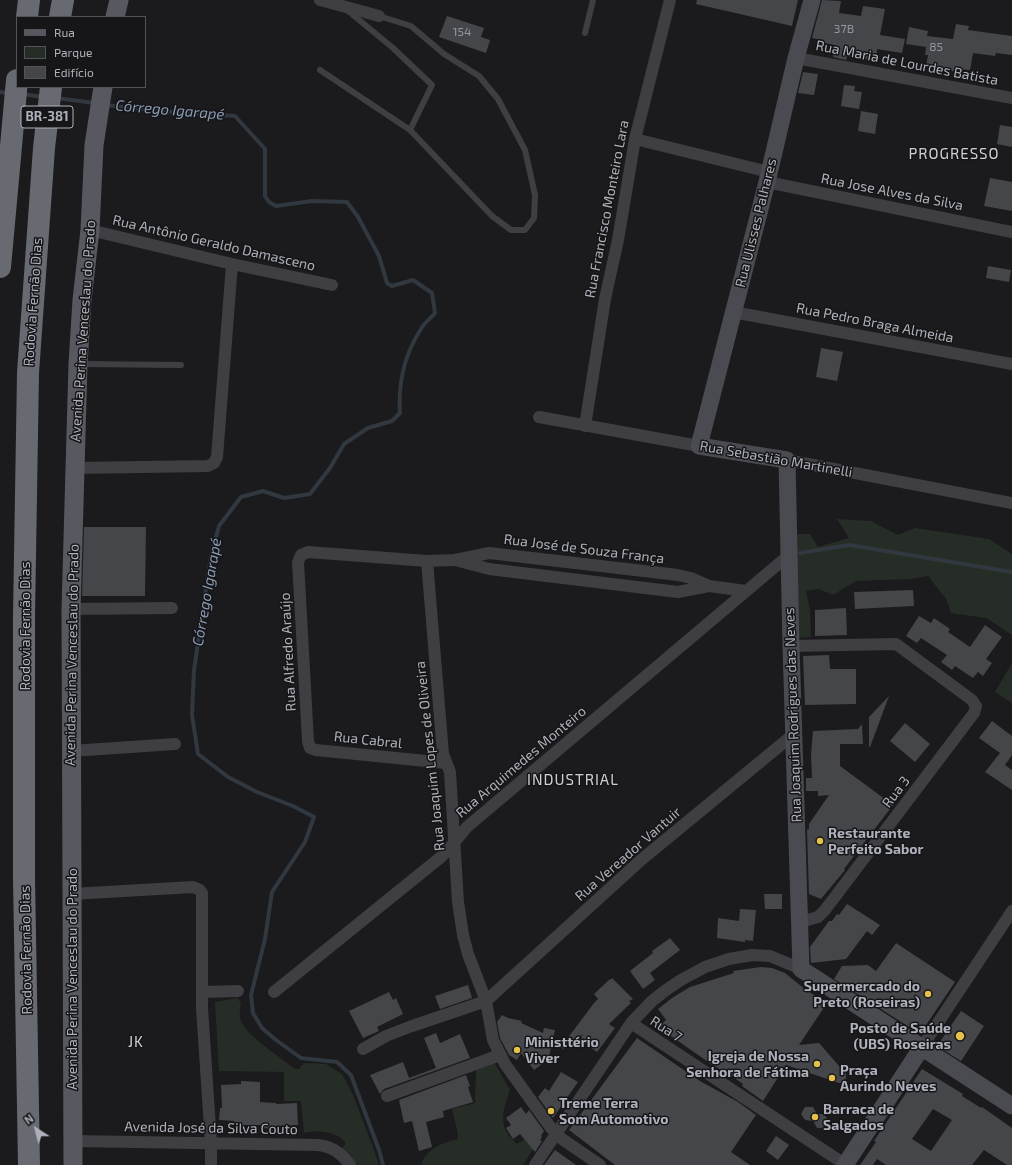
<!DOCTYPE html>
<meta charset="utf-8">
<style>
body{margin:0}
#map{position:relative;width:1012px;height:1165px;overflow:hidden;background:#1b1b1d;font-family:"Exo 2",sans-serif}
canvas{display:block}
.legend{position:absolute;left:16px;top:16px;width:130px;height:72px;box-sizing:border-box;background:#161618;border:1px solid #535459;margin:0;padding:5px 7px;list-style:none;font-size:12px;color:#aeb1bb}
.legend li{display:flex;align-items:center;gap:8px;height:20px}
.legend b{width:20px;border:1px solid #535459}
.north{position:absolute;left:16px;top:1109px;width:40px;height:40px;-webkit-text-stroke:3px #161618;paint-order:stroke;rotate:324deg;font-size:11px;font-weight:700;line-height:16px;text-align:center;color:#aeb1bb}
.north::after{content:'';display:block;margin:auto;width:14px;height:18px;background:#aeb1bb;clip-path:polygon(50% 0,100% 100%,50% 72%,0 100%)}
</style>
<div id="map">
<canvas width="1012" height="1165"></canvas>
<ul class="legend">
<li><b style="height:5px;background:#585960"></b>Rua</li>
<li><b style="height:11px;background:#252d26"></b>Parque</li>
<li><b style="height:11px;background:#45464a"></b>Edifício</li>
</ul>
<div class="north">N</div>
</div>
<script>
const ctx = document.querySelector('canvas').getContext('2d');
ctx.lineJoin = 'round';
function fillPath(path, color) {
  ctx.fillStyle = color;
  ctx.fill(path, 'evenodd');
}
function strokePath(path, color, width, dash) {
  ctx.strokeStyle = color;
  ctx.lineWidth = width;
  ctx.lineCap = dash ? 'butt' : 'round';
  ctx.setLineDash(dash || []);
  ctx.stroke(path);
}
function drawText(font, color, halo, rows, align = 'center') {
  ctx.font = font + ' "Exo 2",sans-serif';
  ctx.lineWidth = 3;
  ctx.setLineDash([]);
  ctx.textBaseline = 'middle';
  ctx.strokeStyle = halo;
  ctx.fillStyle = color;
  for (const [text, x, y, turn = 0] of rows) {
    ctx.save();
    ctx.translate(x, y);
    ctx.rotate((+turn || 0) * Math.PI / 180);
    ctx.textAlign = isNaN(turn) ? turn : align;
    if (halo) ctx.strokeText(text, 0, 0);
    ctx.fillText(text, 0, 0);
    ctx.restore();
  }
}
const green = new Path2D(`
 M837 519 871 521 898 535 915 528 989 539 1012 554V635L986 618 951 613 946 599 928 576 910 579 856 581 833 595 819 589 806 591 810 609 811 637 796 638 792 534H810L818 547 849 538Z
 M1012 663V703L995 692Z
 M238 998 241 1004C239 1011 239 1018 243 1025 250 1037 282 1059 295 1069H299L304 1063 326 1064 342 1074 353 1095 374 1150 379 1165H353L341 1149 345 1145V1142C336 1131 317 1130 304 1133L301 1101H284V1072L219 1071 215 1002Z
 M494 1062 510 1090C506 1101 500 1116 505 1129 507 1134 513 1140 517 1144L525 1139 533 1149 523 1165H421C426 1149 442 1143 458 1139L457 1130 452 1109 475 1103 476 1070Z`);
const stream = new Path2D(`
 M0 92 10 93
 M22 94 43 97
 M56 98 95 103
 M106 105 156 111 235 116 265 149V196L269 202 276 206 312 201 347 202 358 217 379 256 387 283 392 286 413 280 432 293 435 313C431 318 424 323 421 329 404 355 398 383 400 413L392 421 368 428 344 444 330 468 310 494 284 498 263 491 241 497 219 526 211 556 194 670 192 715 198 754 228 777 257 792 293 806 314 817 305 842 272 892 265 939 251 995 253 1013 262 1028 276 1040 301 1058 337 1062 351 1075 379 1150 383 1165
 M800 553 849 545 1012 572`);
const building = new Path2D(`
 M697 0H798L792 26 696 4Z
 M822 0 841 1 839 13 861 16 863 6 885 9 880 35 905 39 902 53 877 49 876 61 847 56 846 60 833 57 835 45 824 43V40L812 38Z
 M447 16 484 28 481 37 490 40 486 53 439 37Z
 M956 24 969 26 968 30 1012 36V55L996 53 995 56 973 53 970 70 959 69 958 72 926 67 928 55H925L926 47 906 44 909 27 928 31 927 36 953 39Z
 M803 72 818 74 814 95 798 93Z
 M844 85 855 86 854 91 862 92 859 109 841 106Z
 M861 111 878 114 875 134 858 131Z
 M1000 125 1012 127V147L997 144Z
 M990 178 1012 182V211L984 206Z
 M988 266 1011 270 1009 282 986 278Z
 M821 348 843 352 837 381 816 377Z
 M84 527H146L145 596H82Z
 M913 590 914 606 855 609 854 592Z
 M846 608 847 635 815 636V610Z
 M919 616 931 623 934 618 950 629 948 632 970 647 985 625 1002 637 986 659 992 663 983 676 978 672 973 678 955 666 952 670 941 662 947 655 921 638 917 643 906 636Z
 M829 655 830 669H856V704L805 705 803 656Z
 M889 696 870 747H869V717Z
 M992 721 1012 736V755L1005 765 1012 770V790L985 772 1000 753 979 738Z
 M905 723 930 744 915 762 890 741Z
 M862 724 863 744H840V766L893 805 844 869 845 870 821 899 809 894 807 830 809 829V824L829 795 818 796V791H806V778H812L811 754 813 731 857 729V730Z
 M764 894H782V909H765Z
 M847 904 880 925 872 935 867 931 846 959 811 963 810 947 829 921H832L837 914 839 915Z
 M740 909 756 910 753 941 745 940V942L717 938 718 918 739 921Z
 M670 938 680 950 650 973 655 980 643 989 630 971 653 953 652 951Z
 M896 943 955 982 920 1034 834 979 842 966 868 965 876 971Z
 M761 967 772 968 785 973 806 990 827 1003 799 1045 819 1043 846 1074V1078L843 1083H839L786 1065 763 1101 742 1086 743 1084 722 1069 721 1070 711 1064 658 1027 666 1020 658 1009 672 998 690 987 734 973 733 971Z
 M612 978 633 999 629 1001 631 1003 609 1024 615 1028 597 1052 580 1040 583 1034 563 1049 561 1047 594 1003 598 999 594 994 610 979V980Z
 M468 985 472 998 440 1009 435 996Z
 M389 992 393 1000 396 998 403 1014 377 1027 379 1031 363 1038 349 1011Z
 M961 1011 984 1026 961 1061 937 1046Z
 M502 1015 508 1018 522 1021 521 1023 543 1033 544 1028 555 1030 548 1061H546L534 1070 521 1053 517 1060 509 1055 500 1038 497 1022Z
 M436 1033 440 1043 460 1034 470 1058 384 1089 380 1094 370 1075 403 1062 409 1078 436 1068 424 1038Z
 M637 1038 700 1081 738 1102 756 1115 731 1152 750 1165H615L569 1130Z
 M922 1069 963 1094 962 1096 981 1108 982 1107 1012 1128V1165H1007L984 1150 972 1165H886L877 1159 873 1165H860L876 1142 874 1141ZM933 1109 952 1120 931 1151 912 1139Z
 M561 1072 578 1082 553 1118 538 1097 545 1088 549 1091Z
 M466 1075 470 1086 468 1087 473 1102 443 1111 444 1117 426 1122 432 1147 419 1151 412 1121 404 1123 399 1100Z
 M241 1081 260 1082V1102L276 1103V1104L297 1103 298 1125 276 1126V1129L261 1128V1125H234V1121L219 1120 220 1108H222L221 1085 241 1084Z
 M521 1107 526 1114 529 1110 544 1131 541 1136 542 1137 540 1140 542 1141 535 1152 520 1134 513 1139 506 1128 511 1125 506 1118Z
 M805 1107H813L817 1114H824L829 1121 824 1128H817L813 1121 805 1120 801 1114Z
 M776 1136 789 1145 778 1160 766 1151Z
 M555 1150 576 1165H544Z`);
const lane = new Path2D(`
 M379 16 411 26 444 54 479 76 498 99 525 150 535 195 534 218 525 230H511L492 216 410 130
 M585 33 593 0
 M320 70 410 130 432 85 393 48 347 10
 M80 364 181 365`);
const street = new Path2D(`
 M320 0 379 16
 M796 58 1012 98
 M635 139 769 172
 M767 182 1012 232
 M90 230 232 264 332 285
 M733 312 1012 364
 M539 417 699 446
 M585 426 605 299 618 240 635 139 670 0
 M787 460 1012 503
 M75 468 208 466 214 463 217 457 232 264
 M427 561 443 754 450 772 458 902 463 935 468 954 486 1001 493 1040 505 1064 551 1128 562 1139 600 1165
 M459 561 489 569 678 592 709 586
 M71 609 172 608
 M791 646 896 644 972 700 976 706 974 713 825 910 818 917 800 922
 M71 751 175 744
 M446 763 316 750 310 748 308 741 298 562 301 555 308 552 427 561 455 560 489 553 678 575 691 578 709 586 746 591
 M72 894 193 887 200 890 202 893V1008L211 1143V1165
 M202 992 238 991
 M274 992 441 857 448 850 467 827 789 555
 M631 1023 846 1165
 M922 1047 1012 911
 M363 1049 386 1036 412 1026 486 1001 641 860 794 734
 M387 1096 500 1055
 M73 1141 318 1145C333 1147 341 1153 350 1165
 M535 1165 631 1023 652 1001 666 990 681 980 705 967 729 959 752 955 770 956 801 969`);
const secondary = new Path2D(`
 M812 0 796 58 767 182 699 446 787 460 791 646 801 969 1012 1106
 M845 1165 922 1047`);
const primary = new Path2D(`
 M115 17 119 0
 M73 1165 71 609 78 364 82 300 90 230 94 145 103 87`);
const highway = new Path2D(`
 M27 17 29 0
 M60 17 63 0
 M0 267 17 80
 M29 1165 24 878V616L28 373 44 148 51 87`);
const markers = [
 [820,841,4,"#e5c04a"],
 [928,994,4,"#e5c04a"],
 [960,1036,5,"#e5c04a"],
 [517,1050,4,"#e5c04a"],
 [817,1064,4,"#e5c04a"],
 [832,1078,4,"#e5c04a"],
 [551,1111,4,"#e5c04a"],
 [815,1117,4,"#e5c04a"]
];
const numberNames = [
 ["37B",844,29],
 ["154",462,32],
 ["85",936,47]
];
const shields = [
 [47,117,52]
];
const shieldNames = [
 ["BR-381",47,117]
];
const streetNames = [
 ["Rua Maria de Lourdes Batista",907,63,11],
 ["Rua Jose Alves da Silva",892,192,11],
 ["Rua Francisco Monteiro Lara",607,209,-79],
 ["Rua Ulisses Palhares",756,223,-76],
 ["Rua Antônio Geraldo Damasceno",214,243,13],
 ["Rodovia Fernão Dias",33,302,-86],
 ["Rua Pedro Braga Almeida",875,323,11],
 ["Avenida Perina Venceslau do Prado",83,331,-86],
 ["Rua Sebastião Martinelli",776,459,10],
 ["Rua José de Souza França",584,549,7],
 ["Rodovia Fernão Dias",25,626,-90],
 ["Rua Alfredo Araújo",288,652,-93],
 ["Avenida Perina Venceslau do Prado",72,655,-89],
 ["Rua Joaquim Rodrigues das Neves",793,715,-92],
 ["Rua Cabral",368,740,6],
 ["Rua Joaquim Lopes de Oliveira",430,756,-96],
 ["Rua Arquimedes Monteiro",521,762,-40],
 ["Rua 3",896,792,-53],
 ["Rua Vereador Vantuir",628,854,-41],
 ["Rodovia Fernão Dias",26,950,-91],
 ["Avenida Perina Venceslau do Prado",72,979,-90],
 ["Rua 7",666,1029,33],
 ["Avenida José da Silva Couto",211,1128,1]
];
const poiNames = [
 ["Restaurante",828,833],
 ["Perfeito Sabor",828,849],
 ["Supermercado do",920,986,"right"],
 ["Preto (Roseiras)",920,1002,"right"],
 ["Posto de Saúde",951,1028,"right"],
 ["(UBS) Roseiras",951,1044,"right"],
 ["Ministtério",525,1042],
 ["Viver",525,1058],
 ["Igreja de Nossa",809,1056,"right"],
 ["Senhora de Fátima",809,1072,"right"],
 ["Praça",840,1070],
 ["Aurindo Neves",840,1086],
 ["Treme Terra",559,1103],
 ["Som Automotivo",559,1119],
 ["Barraca de",823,1109],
 ["Salgados",823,1125]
];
const waterNames = [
 ["Córrego Igarapé",170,110,5],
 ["Córrego Igarapé",207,592,-80]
];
const neighbourhoodNames = [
 ["PROGRESSO",954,154],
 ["INDUSTRIAL",573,780],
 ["JK",136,1042]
];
fillPath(green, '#252d26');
strokePath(stream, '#313840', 4);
fillPath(building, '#45464a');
strokePath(lane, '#3e3e43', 6);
strokePath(street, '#3e3e43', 12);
strokePath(secondary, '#4a4b51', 17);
strokePath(primary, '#585960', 19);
strokePath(highway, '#686a72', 22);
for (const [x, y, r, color] of markers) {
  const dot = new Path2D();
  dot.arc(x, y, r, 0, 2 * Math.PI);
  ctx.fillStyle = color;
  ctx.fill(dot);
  strokePath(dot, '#161618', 1.5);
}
drawText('12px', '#94969f', null, numberNames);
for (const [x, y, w] of shields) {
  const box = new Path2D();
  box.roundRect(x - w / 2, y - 11, w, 22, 3);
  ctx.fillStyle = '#161618';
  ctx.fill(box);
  strokePath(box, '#aeb1bb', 1);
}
drawText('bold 13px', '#aeb1bb', null, shieldNames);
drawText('14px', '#aeb1bb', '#161618', streetNames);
drawText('bold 14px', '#aeb1bb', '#161618', poiNames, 'left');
drawText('italic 15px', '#899bb3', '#161618', waterNames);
ctx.letterSpacing = '1px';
drawText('15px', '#cfd0d7', '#161618', neighbourhoodNames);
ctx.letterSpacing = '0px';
</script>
